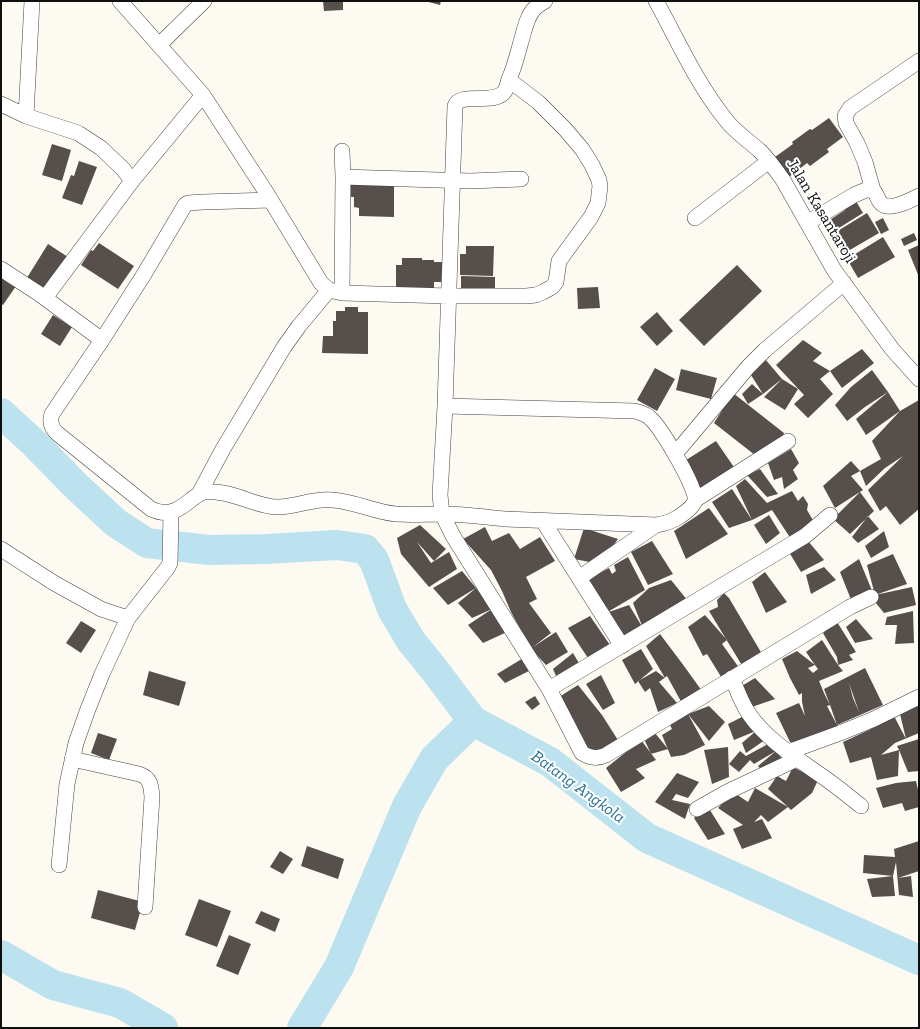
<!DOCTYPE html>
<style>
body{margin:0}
#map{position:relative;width:920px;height:1029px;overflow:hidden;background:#fdfaf2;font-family:"Zilla Slab",serif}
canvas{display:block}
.frame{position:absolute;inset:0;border:2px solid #0f0f0f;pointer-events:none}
</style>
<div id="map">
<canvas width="920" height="1029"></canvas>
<div class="frame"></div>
</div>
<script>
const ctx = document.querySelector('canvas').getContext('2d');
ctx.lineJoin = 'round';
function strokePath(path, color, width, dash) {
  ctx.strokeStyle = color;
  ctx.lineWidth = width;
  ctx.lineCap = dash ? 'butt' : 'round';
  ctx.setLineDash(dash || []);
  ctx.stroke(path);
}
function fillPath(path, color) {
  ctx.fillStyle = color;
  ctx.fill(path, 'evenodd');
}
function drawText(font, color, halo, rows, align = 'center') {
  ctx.font = font + ' "Zilla Slab",serif';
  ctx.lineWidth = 4;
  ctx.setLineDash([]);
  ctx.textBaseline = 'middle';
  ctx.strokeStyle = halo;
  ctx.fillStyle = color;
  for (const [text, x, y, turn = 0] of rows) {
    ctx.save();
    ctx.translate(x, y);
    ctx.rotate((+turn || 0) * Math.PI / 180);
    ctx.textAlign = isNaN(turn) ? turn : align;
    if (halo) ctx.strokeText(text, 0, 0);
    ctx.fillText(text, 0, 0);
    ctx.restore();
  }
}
const river = new Path2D(`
 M1 413 34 443 75 485 116 523 147 543 209 550 266 549 337 545 365 549 374 560 392 609 411 641 433 668 473 721 550 762 647 838 919 960
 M1 955 53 985 120 1003 163 1028
 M302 1028 339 967 407 806 434 759 473 721`);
const building = new Path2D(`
 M323 1H343V10L324 11Z
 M425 1H441L440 5Z
 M829 118 843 137 827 149 829 152 810 166 807 163 789 177 775 157 793 144 792 142 810 129 812 130Z
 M52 144 71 150 62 181 42 175Z
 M79 161 97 167 82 205 62 198 71 175 74 176Z
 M351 183 394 184V217L359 216V208L354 207V197H351Z
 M856 201 863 213 834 231 828 221 845 210 844 208Z
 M867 213 879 233 843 254 831 235Z
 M883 218 889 230 881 234 875 222Z
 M914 233 917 240 904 246 901 239Z
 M883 237 895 257 858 278 847 259Z
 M99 243 134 266 118 289 81 265 91 250 93 251Z
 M48 244 68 257 44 294 25 281Z
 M919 245V277L908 250Z
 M466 246H494L493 276 460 275V254H466Z
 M402 258H422V260H434V262H443V282H434V292H396V265H402Z
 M737 265 762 291 704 346 679 320Z
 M461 276 495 277V295L461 294Z
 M1 277 16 286 3 305 1 304Z
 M598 287 600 308 578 309 577 288Z
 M345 307H358V312H368V354L322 353 323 336H333V321H336V311H345Z
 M657 312 673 331 657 346 640 327Z
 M53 315 72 327 60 346 41 334Z
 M803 340 822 353 813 361 830 371 862 349 874 363 842 388 830 371 820 379 833 394 808 418 794 404 804 395 776 365Z
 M765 359 782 379 798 389 785 410 764 397 782 379 763 394 748 404 742 394 752 384 763 394 751 375Z
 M655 368 675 379 657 411 637 400Z
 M681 369 717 378 711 399 676 390Z
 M872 370 888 392 865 407 847 421 835 405 851 387Z
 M888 392 900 411 919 400V509L900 525 886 506 880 511 868 490 903 456 885 468 866 486 860 471 881 459 872 441 900 411 866 435 856 419Z
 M733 393 784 433 779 447 760 459 714 423Z
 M716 441 738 473 702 496 683 462Z
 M791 449 799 463 793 470 798 479 784 489 782 477 774 480 768 463Z
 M851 461 860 471 851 476 863 490 835 508 823 486Z
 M760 469 778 494 767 497 747 475Z
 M745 479 767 503 792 491 798 501 803 496 808 504 807 510 814 522 791 539 772 510 752 520 736 486Z
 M732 489 752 520 729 528 712 502Z
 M860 492 874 511 850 534 833 519Z
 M709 508 728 534 686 559 674 531Z
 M769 515 780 533 766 544 754 525Z
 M868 516 879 529 858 543 852 537Z
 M420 525 446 549 434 561 417 542 431 563 449 552 457 569 429 587 401 554 397 538Z
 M485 527 492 541 509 533 520 549 540 537 555 561 526 577 537 599 529 603 551 633 533 647 556 632 568 652 546 665 531 649 511 612 502 591 491 570 463 539Z
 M584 528 618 539 600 564 574 559Z
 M884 531 889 547 871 558 865 546Z
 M652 541 673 574 648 585 631 552Z
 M808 541 824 560 801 572 789 552Z
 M893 554 907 584 875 595 867 565Z
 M628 557 645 590 606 613 629 605 643 628 633 603 649 588 671 580 688 601 670 617 643 628 626 644 606 613 586 580 609 568 612 574 616 571 614 565Z
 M859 559 873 593 852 602 840 572Z
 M824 567 836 580 811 594 806 575Z
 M462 571 476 588 448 605 433 588Z
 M765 572 787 602 766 613 752 582Z
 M912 587 916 605 884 613 871 597 875 595Z
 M476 588 492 609 472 618 458 603Z
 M724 593 729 598 765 659 743 667 709 611 718 607 717 600Z
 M492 609 507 632 483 643 468 625Z
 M913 611 914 643 895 644 897 625H885L887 617Z
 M705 615 727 640 722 644 740 669 723 680 707 654 703 656 688 627Z
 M590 616 612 648 590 661 568 628Z
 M856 619 873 639 855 643 846 627Z
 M81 621 96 630 81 653 66 643Z
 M837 622 856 652 849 655 853 660 838 665 843 671 819 681 824 693 830 705 824 689 865 668 883 705 837 725 830 705 827 706 837 725 838 726 839 728 819 741 790 742 776 713 799 703 805 716 802 702V693L799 695 790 678 782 659 797 651 815 665 806 652 822 640 838 665 837 657 823 633ZM815 665 818 669 813 673 808 668ZM849 683 859 712 853 698Z
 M660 634 684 666 702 691 684 707 667 676 659 682 677 703 658 712 650 688 645 692 638 681 656 671 665 678 646 646Z
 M641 649 653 669 635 684 622 660Z
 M573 653 583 670 559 683 553 669Z
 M525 657 531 670 505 683 497 674Z
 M149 671 186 682 179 706 143 695Z
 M601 675 615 703 603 710 586 684Z
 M755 678 775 699 746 709 740 687Z
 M578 685 602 715 623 748 595 758 577 732 559 697Z
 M535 696 540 704 532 710 525 702Z
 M917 702 919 706V733L895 743 881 755 899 750 897 746 919 739V771L908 772 899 750 898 776 877 780 871 757 850 763 843 742 871 729 870 726 894 716 906 739 900 714Z
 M709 706 725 722 709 741 688 714 705 745 684 755 671 757 662 735 672 729 670 725 688 714Z
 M748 714 756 731 734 740 728 724Z
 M756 731 765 740 746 753 742 743Z
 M98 733 117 739 109 760 91 753Z
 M655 733 668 749 651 754 645 741Z
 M641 740 656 760 636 769 645 778 621 792 606 768Z
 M768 744 776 751 783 760 765 774 758 766 776 751 754 764 750 760 739 772 729 764 740 751 746 756Z
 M728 747 729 777 712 784 704 750Z
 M793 767 818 780 812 793 791 810 788 807 768 822 761 815 754 822 762 819 772 838 742 849 733 829 743 825 718 808 733 792 748 802 755 788 788 807 768 789 777 776 786 781Z
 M677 773 699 782 688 798 676 794 672 800 690 804 685 819 655 802Z
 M916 781 919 794V807L905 811 902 803 883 808 876 788 896 783Z
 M708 807 725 834 708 840 694 818Z
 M919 841V871L898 878 911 876 913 897 899 895 896 862 893 876 863 873 864 855 895 857 894 849Z
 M307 846 344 859 338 879 301 866Z
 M280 851 293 859 283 874 270 867Z
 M893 876 895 896 872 897 867 879Z
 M98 890 143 902 135 930 91 918Z
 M199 899 231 911 217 947 185 935Z
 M261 911 280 919 275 932 255 923Z
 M229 935 251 944 238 975 216 966Z`);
const minor = new Path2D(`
 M120 1 203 95 264 189 321 283 329 290 342 293 449 296H526L536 295 543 292 552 287 556 282 559 261 591 217 598 203 600 186 599 180 592 165 582 149 565 129 538 102 509 80
 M545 1C542 3 538 5 535 8 527 16 525 28 522 38 518 52 515 66 509 79 508 83 507 87 505 91 495 106 460 91 455 106L445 406 440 495 442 514 453 536 549 689 582 753C591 758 597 759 606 755L850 607 871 597
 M656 1C678 41 697 84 726 120 735 132 749 141 760 151 769 160 776 170 783 180L834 270 892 349 919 379
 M159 45 204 1
 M1 104 26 116 78 133 101 148 123 169 132 181 45 298
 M26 116 32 1
 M342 151 343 177
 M132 181 203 95
 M873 190 865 162 857 143 846 123 845 116 850 108 919 61
 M695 218 769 161
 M807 223 854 195 866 190H873C877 194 878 201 882 204 890 211 911 200 919 196
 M1 269 38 293 102 340 52 414C49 422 52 429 58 434L151 509C168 517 179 510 192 499 196 496 200 493 205 492 211 491 217 492 223 493 242 496 259 507 278 507 297 507 313 498 332 500 354 501 374 512 396 514 412 515 426 514 442 514 463 514 484 517 505 519 555 521 605 523 656 525 661 524 668 523 673 520 680 517 694 507 695 500 697 488 661 428 651 419 647 414 641 413 635 411L445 406
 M342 293 343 177 470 181 521 179
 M102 340 143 276 185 205 188 203 203 202 271 200
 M675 454 748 367 765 350 844 283
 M199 494 223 449 284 347 299 326 329 290
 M695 500 788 441
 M543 521 622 646
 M1 549 54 583 101 609 128 618 168 567 170 563 171 512
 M579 578 656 525
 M732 678C737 690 742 704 749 714 766 739 795 757 819 774 834 784 847 795 861 806
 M549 689 805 536 830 515
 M788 752 840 733 874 719 919 697
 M72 759 139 774C151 778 151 786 152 797L145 907
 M697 809 727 792 797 759
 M59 865 67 784 76 743 88 709 102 674 128 618`);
const streetNames = [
 ["Jalan Kasantaroji",821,211,59]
];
const waterNames = [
 ["Batang Angkola",578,787,36]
];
strokePath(river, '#bce2ef', 30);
fillPath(building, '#564f4c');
strokePath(minor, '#424242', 16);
strokePath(minor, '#fff', 15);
drawText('16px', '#0f0f0f', '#fff', streetNames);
drawText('italic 17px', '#267092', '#fff', waterNames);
</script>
